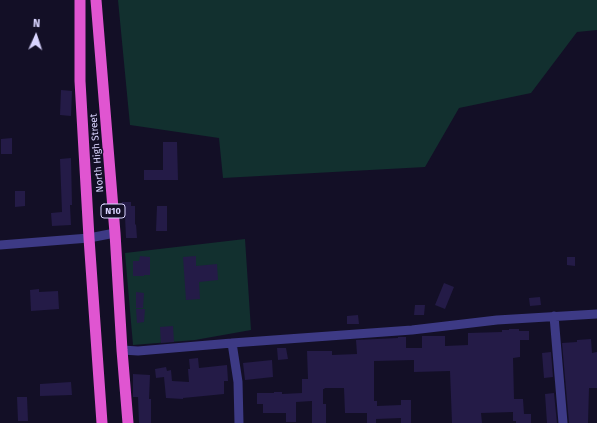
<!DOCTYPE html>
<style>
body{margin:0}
#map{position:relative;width:597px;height:423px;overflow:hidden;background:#130f26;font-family:"Fira Sans",sans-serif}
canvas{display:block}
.north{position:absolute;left:16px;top:16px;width:40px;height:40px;-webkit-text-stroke:3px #130f26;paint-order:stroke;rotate:3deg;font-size:11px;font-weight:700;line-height:16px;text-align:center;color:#d9d4ff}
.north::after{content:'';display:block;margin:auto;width:14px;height:18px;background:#d9d4ff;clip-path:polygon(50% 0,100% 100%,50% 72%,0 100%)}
</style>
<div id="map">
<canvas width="597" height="423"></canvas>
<div class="north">N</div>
</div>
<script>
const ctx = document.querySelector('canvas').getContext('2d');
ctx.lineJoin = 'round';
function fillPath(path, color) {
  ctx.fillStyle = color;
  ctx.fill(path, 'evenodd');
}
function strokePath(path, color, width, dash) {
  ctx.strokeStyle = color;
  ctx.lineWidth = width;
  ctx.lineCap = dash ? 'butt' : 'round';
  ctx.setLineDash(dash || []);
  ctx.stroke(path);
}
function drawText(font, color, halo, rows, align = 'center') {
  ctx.font = font + ' "Fira Sans",sans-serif';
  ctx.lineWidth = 3;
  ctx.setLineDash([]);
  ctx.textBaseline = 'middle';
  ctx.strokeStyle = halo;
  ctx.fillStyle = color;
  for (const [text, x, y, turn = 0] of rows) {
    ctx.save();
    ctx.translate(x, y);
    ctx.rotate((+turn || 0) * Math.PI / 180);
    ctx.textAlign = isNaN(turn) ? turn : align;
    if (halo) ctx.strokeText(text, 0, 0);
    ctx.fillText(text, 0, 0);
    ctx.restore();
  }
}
const green = new Path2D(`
 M118 0H597V30L577 32 531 93 459 108 425 167 223 178 219 138 130 125Z
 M245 239 251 330 195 340 133 345 125 253Z`);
const building = new Path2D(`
 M61 90 72 91 71 116 60 115Z
 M12 138V154H1V139Z
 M163 142H177L178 180H144V170H163Z
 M71 158 72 205H70L71 225 52 226 51 213 62 212 60 159Z
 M15 191H25V206L15 207Z
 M122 202H131V206H135V225L136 224 137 238H126L125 216H122Z
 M157 206H167V231H156Z
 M140 256 150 257V275H144V276H133V261H139Z
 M196 256V266L217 264 218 280 199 282 200 299 186 300 183 257Z
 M567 257H575V266L567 265Z
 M444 283 454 287 445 309 435 305Z
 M39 289V292L58 291 59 309 31 311 30 290Z
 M136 292 144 293 143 308H136Z
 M540 297 541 305 530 306 529 298Z
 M415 305H425L424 315H414Z
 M136 309H145L144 322 137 323Z
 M358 315 359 324H347V316Z
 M173 326 174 342 161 343 160 327Z
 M509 329H519V331H529V340H520V357L513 358 514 399H523L524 414H531V423H516V421H513V412L481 413 482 423H452L450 371 414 372V360L374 361V401H377V406L401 405V400H411V423H401V418L376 419V423H367V413H345L344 388H324L325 389H323V404H326V423H312V401L296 402V422H286V413H263V404H257V393H274V392H282V394L302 393V379H308L307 351H332V355L357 354 356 340 398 338V337H406V348H422V336H445V346L468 345V333L502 332V330H509Z
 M591 339 592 353 597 352V388H589L588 423H569L562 343 577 342V340Z
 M277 348H286L288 359 278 360Z
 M551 352 553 377 544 378 542 353Z
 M198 358 199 368 227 365 228 381H224V394L183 398V399L166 398 164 377 156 378 155 369 166 367 167 371 171 370 172 381 189 382 188 369H190L189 359Z
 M272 360 273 377 245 380 243 363Z
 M133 374 150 375 149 399H151V423H139L138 397H133Z
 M71 382 72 395 40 396V384Z
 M554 393 557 423H547L545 394Z
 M17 397H27L28 421H18Z`);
const minor = new Path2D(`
 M0 245 89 238 115 233
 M554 316 563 423
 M232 343 238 382 239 423
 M122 350 138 351 232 343 412 330 497 320 597 314`);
const trunk = new Path2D(`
 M80 0V81L89 238 102 423
 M96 0 115 233 122 350 128 423`);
const shields = [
 [113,211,24]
];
const shieldNames = [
 ["N10",113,211]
];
const streetNames = [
 ["North High Street",97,153,-95]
];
fillPath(green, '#12302f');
fillPath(building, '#241b47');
strokePath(minor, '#3d3a85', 9);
strokePath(trunk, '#e055d1', 11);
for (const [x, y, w] of shields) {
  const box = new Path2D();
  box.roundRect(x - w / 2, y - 7, w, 14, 3);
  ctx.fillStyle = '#130f26';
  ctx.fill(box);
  strokePath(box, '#d9d4ff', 1);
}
drawText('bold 9px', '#d9d4ff', null, shieldNames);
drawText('10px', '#d9d4ff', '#130f26', streetNames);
</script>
